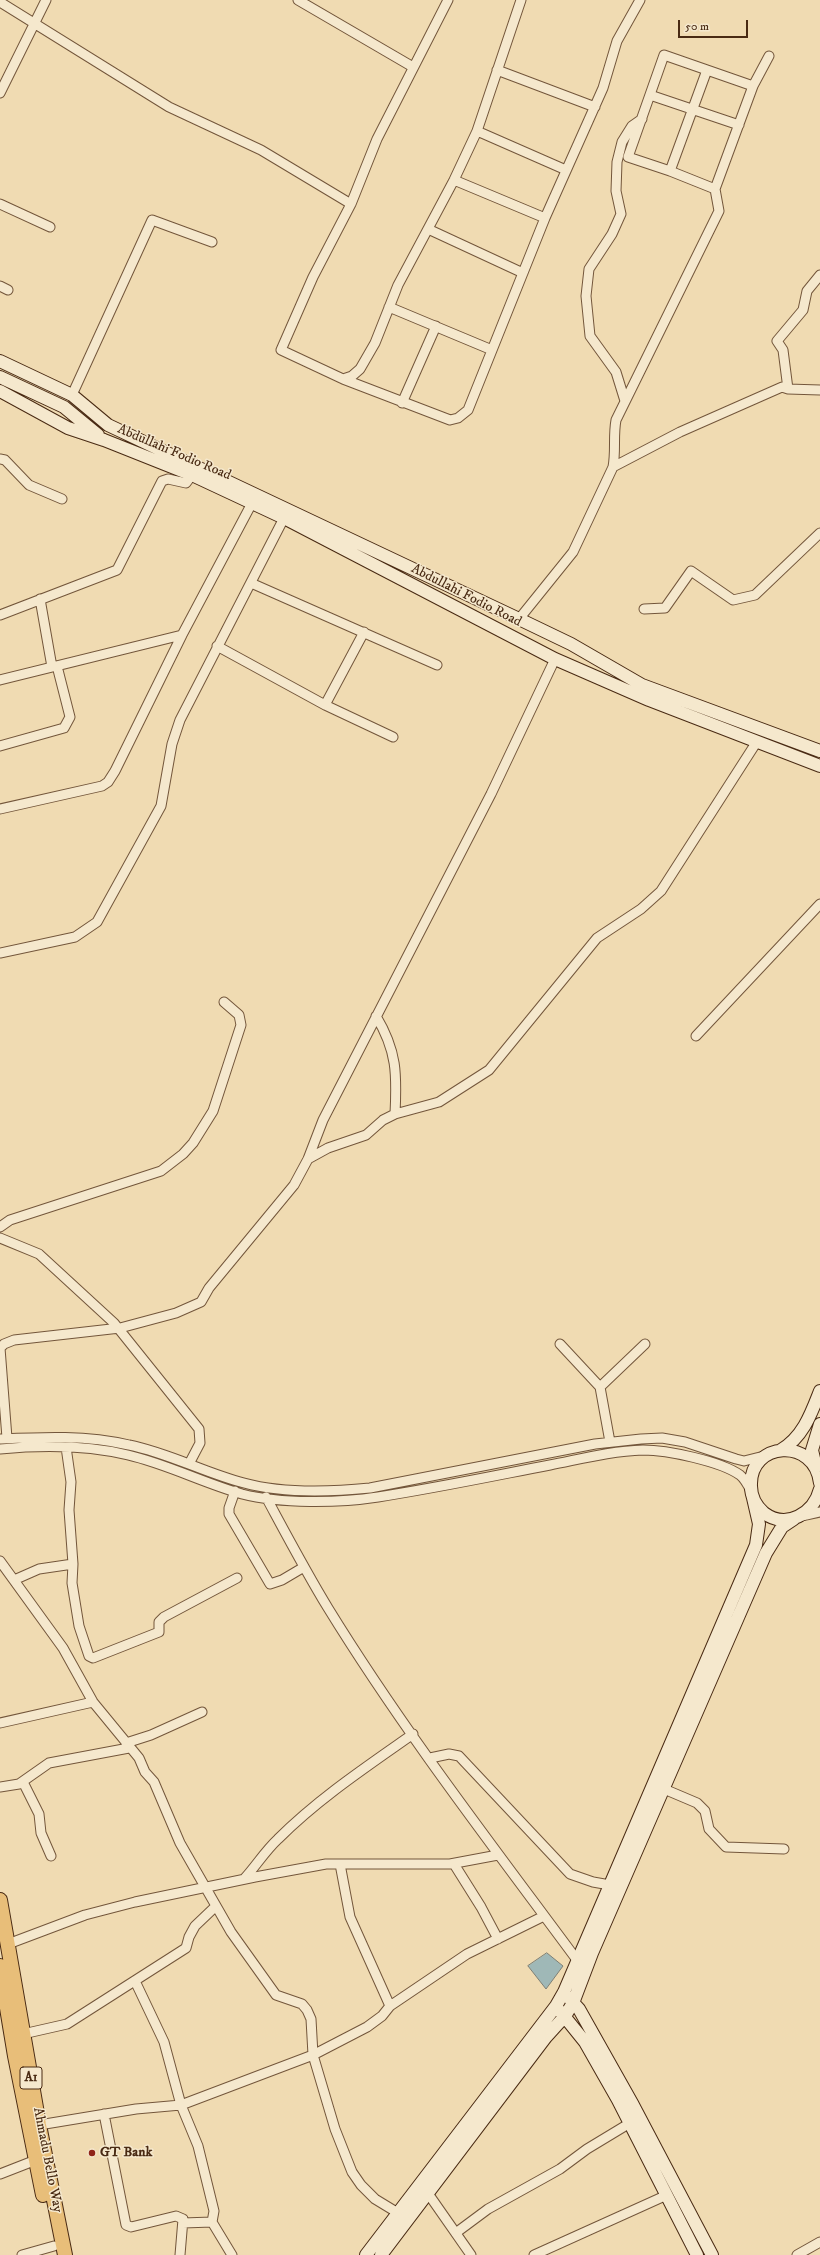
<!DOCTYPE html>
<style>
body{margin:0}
#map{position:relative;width:820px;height:2255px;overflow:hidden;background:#f0dbb2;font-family:"IM FELL DW Pica",serif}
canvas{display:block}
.scale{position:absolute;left:678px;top:20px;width:70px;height:18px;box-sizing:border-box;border:2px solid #492a13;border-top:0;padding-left:5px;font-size:12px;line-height:14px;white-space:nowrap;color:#492a13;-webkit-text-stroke:3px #f5e8cd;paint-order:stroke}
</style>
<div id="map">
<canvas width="820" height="2255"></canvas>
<div class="scale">50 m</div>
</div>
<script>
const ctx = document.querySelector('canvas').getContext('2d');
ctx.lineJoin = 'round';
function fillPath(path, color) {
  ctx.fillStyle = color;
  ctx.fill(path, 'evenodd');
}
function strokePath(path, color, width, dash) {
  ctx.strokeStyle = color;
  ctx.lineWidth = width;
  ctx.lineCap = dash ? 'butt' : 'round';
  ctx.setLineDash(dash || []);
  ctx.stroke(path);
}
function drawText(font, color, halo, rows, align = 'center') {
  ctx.font = font + ' "IM FELL DW Pica",serif';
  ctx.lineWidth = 3;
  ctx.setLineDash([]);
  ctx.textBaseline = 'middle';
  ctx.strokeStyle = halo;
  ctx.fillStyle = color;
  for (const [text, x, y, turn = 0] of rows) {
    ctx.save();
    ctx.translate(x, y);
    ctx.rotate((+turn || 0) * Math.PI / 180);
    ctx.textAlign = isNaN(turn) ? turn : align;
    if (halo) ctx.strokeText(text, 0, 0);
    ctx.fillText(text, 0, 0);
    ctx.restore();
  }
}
const water = new Path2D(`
 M547 1953 563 1966 546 1989 528 1966Z`);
const minor = new Path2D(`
 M298 0 413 67
 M448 0 377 139 351 204 313 277 281 350 343 379 450 420 458 418 468 410 545 218 603 88 617 41 640 0
 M0 2 169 107 261 150 351 204
 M497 70 595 107
 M0 93 46 0
 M650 95 739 125
 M477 131 566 170
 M670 171 707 70
 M454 180 545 218
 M715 189 670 171 628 157 664 55 753 86
 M0 204 50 227
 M428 229 523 273
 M0 286 8 290
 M389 307 492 350
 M343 379 352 376 360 369 375 343 398 285 454 180 477 131 521 0
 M788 389 783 350 777 341 803 310 807 291 820 275
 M72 395 152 220 212 242
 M625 401 616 372 590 336 586 296 589 269 612 234 621 214 616 191 617 162 622 142 632 126 642 119
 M402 403 436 326
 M0 459 5 460 29 485 62 499
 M613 467 680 432 782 387 788 389 820 390
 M251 583 437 665
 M40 599 52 667
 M644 609 665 608 691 571 733 600 755 595 820 533
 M0 615 117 570 162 481 168 479 186 483 192 475
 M519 619 573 552 613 467C616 451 613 436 616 420L719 211 715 189 753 86 769 56
 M217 646 325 705 393 737
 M0 680 182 635
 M325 705 364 632
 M0 746 64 728 70 717 57 666
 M0 809 102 786 108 782 115 771 182 635 252 503
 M0 953 75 937 97 922 161 806 172 744 180 720 284 518
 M376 1016C397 1051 397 1074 395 1114
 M696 1036 820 904
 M308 1159 328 1148 366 1135 383 1120 395 1114 439 1102 489 1070 597 938 641 909 661 891 756 743
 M0 1227 10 1220 161 1171 183 1154 193 1143 213 1111 241 1025 239 1015 224 1002
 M0 1238 39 1254 114 1323 199 1429 200 1443 189 1464
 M560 1344 600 1387
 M7 1438 0 1348 4 1344 14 1340 120 1328 176 1313 201 1302 209 1288 294 1185 308 1159 323 1120 491 794 555 659
 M0 1439C44 1437 86 1435 129 1445 169 1453 205 1473 244 1483 284 1494 330 1492 370 1488L595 1444 641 1439 662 1438 685 1442 736 1459 744 1461 764 1456
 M610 1442 600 1387 645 1344
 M66 1447 71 1482 69 1510 73 1564 72 1583 79 1626 89 1656 93 1658 159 1632V1622L164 1617 237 1578
 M0 1449C42 1445 87 1445 128 1455 167 1464 203 1483 242 1494 281 1504 339 1503 378 1497 436 1488 493 1476 550 1465 581 1459 611 1451 643 1450 667 1450 720 1461 740 1475 745 1479 748 1485 751 1491
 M235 1491 229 1508V1514L270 1584 282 1580 304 1567
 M266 1497C286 1534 306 1572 328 1608 403 1730 492 1845 577 1960
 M802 1516 820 1512
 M0 1561 63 1648 93 1702 139 1758 145 1772 154 1782 180 1843 231 1932 276 1995 302 2004 307 2010 311 2019 313 2055 335 2129 352 2172 361 2185 375 2199 398 2213
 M14 1580 39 1569 73 1564
 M0 1723 93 1702
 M126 1743 151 1735 202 1712
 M430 1758 449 1754 459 1756 570 1874 593 1882 610 1885
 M23 1782 39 1814 41 1833 51 1856
 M0 1787 19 1784 49 1763 129 1748
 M664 1789 697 1803 705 1811 709 1829 726 1847 784 1849
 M340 1864 350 1917 390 2006
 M454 1864 481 1907 498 1939
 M244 1879C256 1866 265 1851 278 1839 318 1799 366 1767 413 1734
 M8 1944 85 1915 135 1902 255 1877 326 1864H450L498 1855
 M135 1981 164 2042 181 2105 198 2146 214 2211 212 2222 232 2255
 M23 2034 67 2024 186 1948 189 1937 195 1926 216 1906
 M104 2114 126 2225 131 2227 176 2216 183 2219 180 2255
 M39 2125 136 2109 181 2105 313 2055 367 2027 382 2016 390 2006 467 1954 544 1916
 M0 2174 36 2160
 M427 2192 471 2255
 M183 2223 212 2222
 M457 2232 488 2209 560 2169 587 2149 630 2123
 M22 2255 54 2246
 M534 2255 667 2195
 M797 2255 820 2242`);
const secondary = new Path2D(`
 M0 361 72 395 108 425 519 619 571 644 642 685 820 751
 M0 377 64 407 98 435
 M0 391 68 428 104 440 192 475 284 518 555 659 649 700 820 766
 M781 1450C803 1437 811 1414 820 1391
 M816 1467 812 1450 820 1424
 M820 1483C815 1437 749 1441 751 1486 751 1497 756 1506 764 1513 787 1530 814 1513 820 1489
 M569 1998 579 2009 633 2105 712 2255
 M560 2011 585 2042 618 2100 697 2255
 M366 2255 556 2006 564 1992 756 1545 759 1524 753 1498
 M381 2255 546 2037 565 2016 573 2003 592 1953 766 1553 782 1527 794 1519`);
const trunk = new Path2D(`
 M0 1900 39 2125 65 2255
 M0 1966 15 2056 43 2195`);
const markers = [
 [92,2153,4,"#8f2418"]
];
const shields = [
 [31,2078,22]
];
const shieldNames = [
 ["A1",31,2078]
];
const streetNames = [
 ["Abdullahi Fodio Road",174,453,23],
 ["Abdullahi Fodio Road",466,596,27],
 ["Ahmadu Bello Way",47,2160,79]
];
const poiNames = [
 ["GT Bank",100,2153]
];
fillPath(water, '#9fb8b7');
strokePath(water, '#7d7f75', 1);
strokePath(minor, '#73563b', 11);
strokePath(secondary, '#492a13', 14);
strokePath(trunk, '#492a13', 16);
strokePath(minor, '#f5e8cd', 9);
strokePath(secondary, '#f5e8cd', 12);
strokePath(trunk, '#e8be79', 14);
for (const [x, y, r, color] of markers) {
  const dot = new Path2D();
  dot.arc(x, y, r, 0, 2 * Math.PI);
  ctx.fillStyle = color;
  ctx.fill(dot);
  strokePath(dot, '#f5e8cd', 1.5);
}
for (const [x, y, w] of shields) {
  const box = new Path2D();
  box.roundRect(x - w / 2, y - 11, w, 22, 3);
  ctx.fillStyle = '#f5e8cd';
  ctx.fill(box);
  strokePath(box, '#492a13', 1);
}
drawText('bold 13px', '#492a13', null, shieldNames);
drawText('14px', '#492a13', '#f5e8cd', streetNames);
drawText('bold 14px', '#492a13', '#f5e8cd', poiNames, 'left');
</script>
